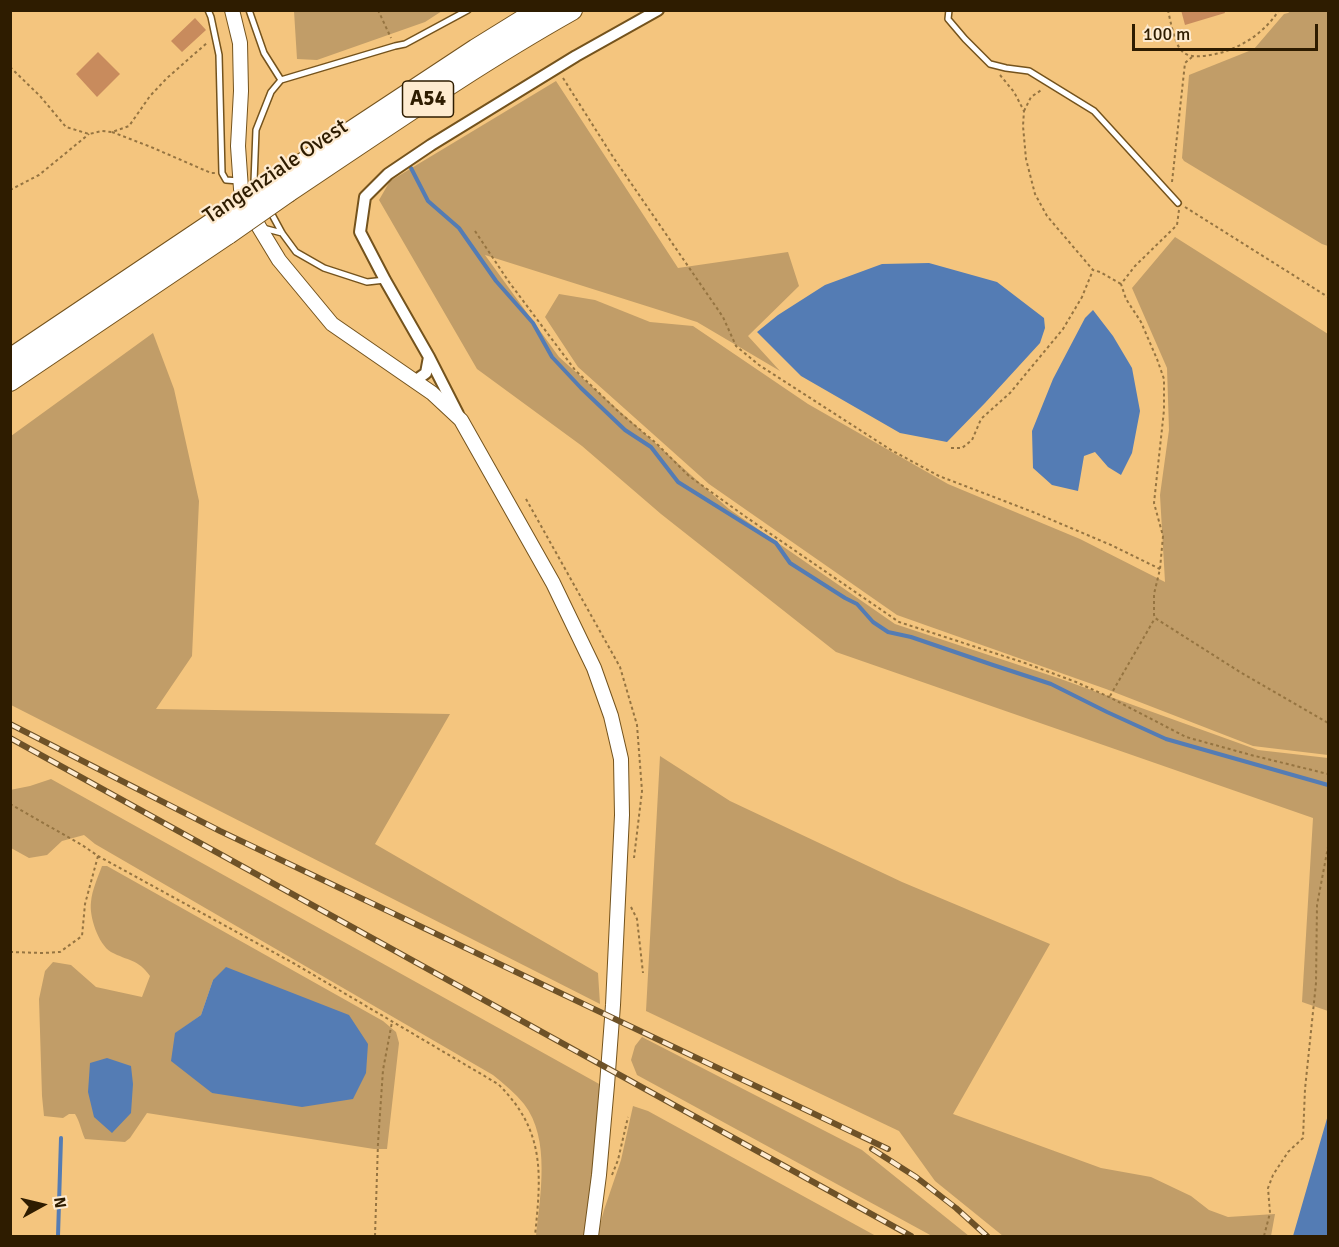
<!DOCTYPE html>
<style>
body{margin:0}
#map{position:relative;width:1339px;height:1247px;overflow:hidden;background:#f4c57e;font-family:Signika,sans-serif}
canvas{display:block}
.frame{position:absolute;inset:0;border:12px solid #2e1c00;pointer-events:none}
.north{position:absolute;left:12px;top:1175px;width:60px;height:60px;-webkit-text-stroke:4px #feebd0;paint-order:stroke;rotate:82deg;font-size:16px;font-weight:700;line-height:24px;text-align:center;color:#2e1c00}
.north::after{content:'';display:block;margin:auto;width:21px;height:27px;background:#2e1c00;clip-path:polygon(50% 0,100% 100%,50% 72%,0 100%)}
.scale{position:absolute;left:1132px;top:24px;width:186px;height:27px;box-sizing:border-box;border:3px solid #2e1c00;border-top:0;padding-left:8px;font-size:18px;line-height:21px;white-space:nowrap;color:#2e1c00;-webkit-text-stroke:4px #feebd0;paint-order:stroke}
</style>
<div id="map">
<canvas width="1339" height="1247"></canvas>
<div class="frame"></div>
<div class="north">N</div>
<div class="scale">100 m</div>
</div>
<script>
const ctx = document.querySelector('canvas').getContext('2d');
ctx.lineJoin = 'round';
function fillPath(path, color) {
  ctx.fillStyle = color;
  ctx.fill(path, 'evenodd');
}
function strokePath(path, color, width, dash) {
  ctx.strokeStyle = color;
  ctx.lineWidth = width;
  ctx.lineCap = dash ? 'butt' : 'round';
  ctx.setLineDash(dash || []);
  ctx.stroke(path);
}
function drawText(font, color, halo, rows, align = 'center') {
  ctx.font = font + ' Signika,sans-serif';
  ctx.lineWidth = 4.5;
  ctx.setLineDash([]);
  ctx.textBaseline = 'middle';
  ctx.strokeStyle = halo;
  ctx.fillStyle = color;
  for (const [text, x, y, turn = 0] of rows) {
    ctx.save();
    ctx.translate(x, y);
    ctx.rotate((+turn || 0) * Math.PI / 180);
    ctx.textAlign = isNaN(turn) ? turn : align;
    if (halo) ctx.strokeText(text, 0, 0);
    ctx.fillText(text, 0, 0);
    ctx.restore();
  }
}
const green = new Path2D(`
 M294 11H442L425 22 317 60 297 59Z
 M1291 11H1328V246L1322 244 1184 161 1182 158 1189 75 1254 49 1284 14 1288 13Z
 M556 81 678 268 788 252 799 286 748 336 780 371 697 322 485 255 559 357 729 509 895 624 1058 678 1258 750 1328 758V1011L1302 1002 1313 818 836 652 661 514 582 446 477 369 379 200 390 181Z
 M1175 237 1328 334V755L1253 746 1106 689 897 615 709 484 578 367 545 317 559 294 595 300 650 322 693 326 808 404 948 484 1080 539 1165 582 1160 495 1169 430 1167 368 1132 288Z
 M153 333 174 389 199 501 192 656 156 709 450 714 375 844 598 973 600 1004 11 705V436Z
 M660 756 730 801 902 882 1050 944 953 1114 1101 1168 1151 1177 1191 1196 1209 1210 1228 1217 1275 1214 1271 1236H1003L935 1181 899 1131 646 1011Z
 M51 779 601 1085 593 1172 584 1236H536C540 1196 551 1139 524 1104 515 1093 504 1084 493 1075L95 844 84 835 62 841 47 855 29 858 11 848 10 790 30 786Z
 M102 866H107L383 1021 396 1032 399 1043 387 1149H374L147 1113 130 1138 125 1142 85 1139C81 1130 80 1122 75 1114H69L63 1118 44 1116 42 1096 39 999 45 971 53 962 71 965 96 987 142 997 150 976C138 959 128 961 111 952 98 944 89 916 91 902 92 890 98 877 102 866ZM213 980 212 1093 176 1033 201 1015Z
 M642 1037 862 1150 969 1236H932L637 1075 631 1060 635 1046Z
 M633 1106 648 1111 876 1236H597L604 1210 621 1160Z`);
const water = new Path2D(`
 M929 263 997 282 1044 318 1045 328 1040 343 985 403 947 442 900 433 801 376 757 332 778 315 825 285 882 264Z
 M1093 310 1113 336 1132 368 1140 411 1132 453 1121 475 1108 467 1095 452 1084 456 1078 491 1052 485 1033 468 1032 431 1053 379 1085 318Z
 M226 967 349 1015 368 1044 366 1073 353 1099 302 1107 212 1093 171 1061 175 1033 201 1015 213 980Z
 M107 1058 131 1066 133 1084 131 1113 112 1133 94 1117 88 1092 90 1063Z
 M1328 1115V1236H1293Z`);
const stream = new Path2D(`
 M411 168 428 201 459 228 496 281 533 323 552 357 581 388 625 430 651 447 678 482 776 543 790 563 845 598 857 604 873 622 888 632 911 637 993 665 1051 684 1107 712 1166 739 1328 785
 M58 1236 61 1138`);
const building = new Path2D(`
 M1181 10H1224L1225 13 1185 25Z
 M195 18 206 30 182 52 171 41Z
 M98 52 120 74 97 97 76 74Z`);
const path = new Path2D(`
 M378 10 391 38
 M1168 10C1170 20 1175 44 1181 50 1186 56 1194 57 1202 56 1232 54 1263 36 1279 10
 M10 67 40 96 66 127 89 134 102 131 112 132 129 126 150 96 167 78 208 42
 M1000 75 1014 92 1024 111 1023 126 1026 159 1035 194 1047 216 1093 270 1100 272 1121 284
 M563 78 613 157 723 317 736 346 759 365 891 450 939 476 1033 512 1111 545 1160 569
 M1024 111 1031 97 1043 89
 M112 132 151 147 211 173H215
 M1172 182 1185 63 1192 57
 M10 190 39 175 89 134
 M1185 207 1328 297
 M1179 210 1177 225 1135 266 1121 284 1126 299 1141 322 1157 359 1164 379V410L1154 503 1163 536 1160 569 1154 594V615L1155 618 1240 672 1328 723
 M475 231 509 282 575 370 620 413 656 443 689 476 746 517 899 622 1025 663 1076 682 1109 697 1186 737 1251 755 1328 774
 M951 448H962L972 440 981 419 1010 393 1063 329 1082 297 1093 270
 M526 499 620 667 637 725 642 791 634 858
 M1110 696 1155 618
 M10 804 82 845 98 856 295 964 498 1084C546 1131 541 1175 535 1236
 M631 907 637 919 643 973
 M10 952 43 953 60 952 82 936 85 904 98 856
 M612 1175 618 1160 628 1117
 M375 1236 378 1143 383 1070 392 1022
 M1264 1236 1270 1213 1268 1188 1273 1175 1288 1152 1303 1138 1305 1089 1316 983 1317 905 1328 847`);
const service = new Path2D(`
 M208 10 211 17 219 55 222 173 226 180 239 181
 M249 10 264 53 281 80
 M949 10 948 19 965 39 990 64 1006 68 1029 71 1094 111 1178 203
 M257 188 254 182 256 130 271 92 281 80 395 46 405 44 468 10
 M269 209 282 233 296 252 324 268 367 282 385 280
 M263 228 282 233`);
const minor = new Path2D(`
 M415 381 426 373 429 357
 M458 414 429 357 385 280 360 232 365 197 388 174 431 145 576 56 658 10`);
const tertiary = new Path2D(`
 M232 10 240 43 241 91 238 146 241 189 259 227 279 260 332 324 432 393 461 420 553 583 594 668 611 716 621 759 622 815 613 1005 607 1085 599 1175 591 1236`);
const motorway = new Path2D(`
 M282 177 476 49 539 10
 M288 192C381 130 474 65 572 10
 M10 359 220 218
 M10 381 228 234`);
const rail = new Path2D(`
 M10 724 220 831 888 1149
 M10 738 911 1236
 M872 1149 916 1177 956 1208 987 1236`);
const motorwayBridge = new Path2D(`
 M220 218 282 177
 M228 234 288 192`);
const shields = [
 [428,99,51]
];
const shieldNames = [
 ["A54",428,99]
];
const streetNames = [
 ["Tangenziale Ovest",276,172,-34]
];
fillPath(green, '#c19d68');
fillPath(water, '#547cb4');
strokePath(stream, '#547cb4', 4);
fillPath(building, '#c88b5d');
strokePath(service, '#74531d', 8);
strokePath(minor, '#74531d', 14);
strokePath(tertiary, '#74531d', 16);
strokePath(motorway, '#74531d', 22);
strokePath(path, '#957441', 2, [3, 3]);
strokePath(service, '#fff', 5);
strokePath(minor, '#fff', 10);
strokePath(tertiary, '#fff', 14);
strokePath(motorway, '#fff', 20);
strokePath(rail, '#6e5228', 6);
strokePath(rail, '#feebd0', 4, [11]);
strokePath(motorwayBridge, '#74531d', 22, []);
strokePath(motorwayBridge, '#fff', 20);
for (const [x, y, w] of shields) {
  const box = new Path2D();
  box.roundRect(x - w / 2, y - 18, w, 36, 4.5);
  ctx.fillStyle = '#feebd0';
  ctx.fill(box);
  strokePath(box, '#2e1c00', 1.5);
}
drawText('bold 21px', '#2e1c00', null, shieldNames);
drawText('22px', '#2e1c00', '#feebd0', streetNames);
</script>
